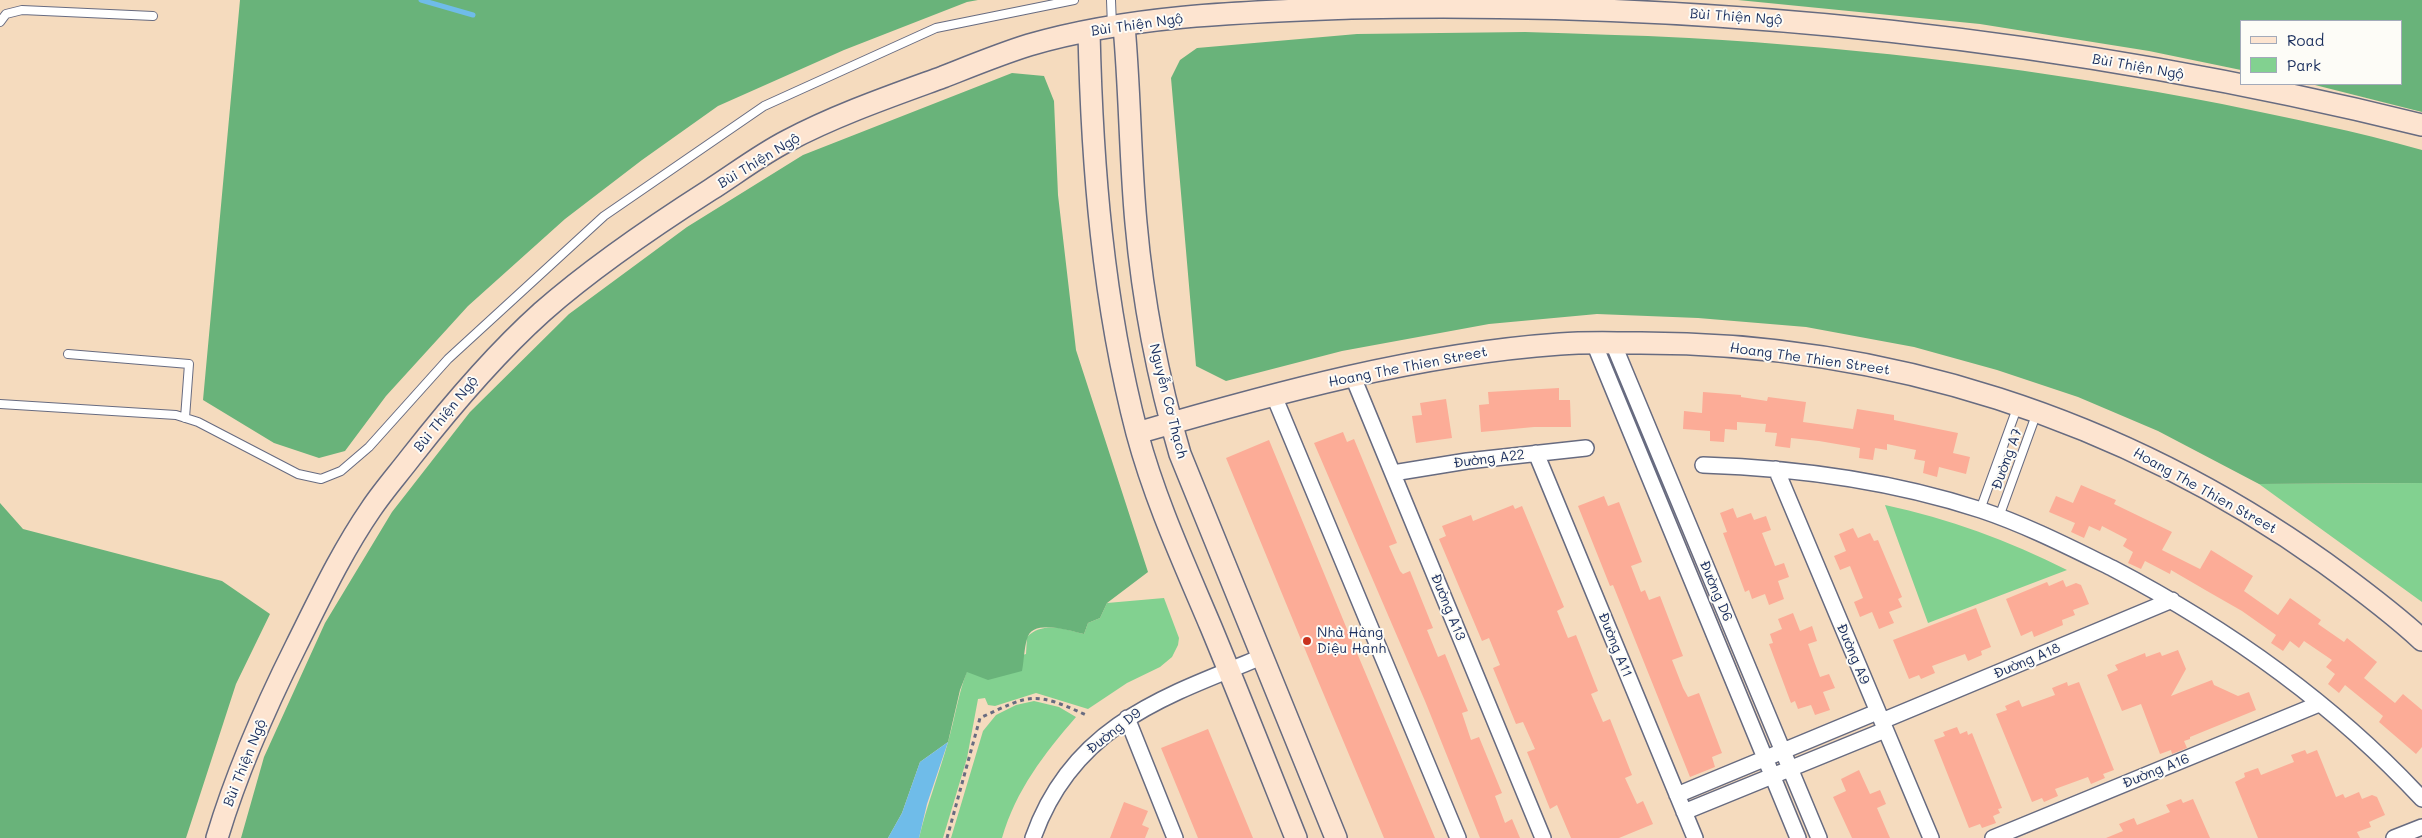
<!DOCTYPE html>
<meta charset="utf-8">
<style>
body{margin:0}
#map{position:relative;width:2422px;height:838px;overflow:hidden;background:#f5dbbe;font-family:Mali,sans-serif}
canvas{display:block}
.legend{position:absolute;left:2240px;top:20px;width:162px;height:65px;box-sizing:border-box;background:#fdfcf7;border:1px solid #a3aaba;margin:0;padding:6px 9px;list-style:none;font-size:15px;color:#1b2f5e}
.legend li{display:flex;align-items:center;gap:10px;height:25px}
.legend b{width:25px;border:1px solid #a3aaba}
</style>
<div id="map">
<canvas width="2422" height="838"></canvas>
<ul class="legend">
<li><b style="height:6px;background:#fde4d0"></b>Road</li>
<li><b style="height:14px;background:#82d190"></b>Park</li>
</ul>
</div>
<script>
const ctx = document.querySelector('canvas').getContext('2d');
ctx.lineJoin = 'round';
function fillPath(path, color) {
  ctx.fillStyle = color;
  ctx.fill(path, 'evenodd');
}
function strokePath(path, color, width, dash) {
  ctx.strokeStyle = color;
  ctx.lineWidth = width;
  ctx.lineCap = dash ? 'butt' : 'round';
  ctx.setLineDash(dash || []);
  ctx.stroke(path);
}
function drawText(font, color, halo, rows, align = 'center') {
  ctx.font = font + ' Mali,sans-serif';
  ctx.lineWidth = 4;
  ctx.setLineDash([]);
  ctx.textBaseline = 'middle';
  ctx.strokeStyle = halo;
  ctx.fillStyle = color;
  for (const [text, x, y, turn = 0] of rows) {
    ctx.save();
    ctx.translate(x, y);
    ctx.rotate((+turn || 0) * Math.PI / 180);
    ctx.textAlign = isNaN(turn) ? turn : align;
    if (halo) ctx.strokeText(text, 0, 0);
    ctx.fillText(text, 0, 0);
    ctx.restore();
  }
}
const green = new Path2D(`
 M2422 483V602L2259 484Z
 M1885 505C1949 519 2008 540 2067 570L1928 623Z
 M1164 598 1179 638 1178 645 1172 657 1160 667 1127 683 1088 709 1036 693 995 706 988 705 985 698 978 699 967 758 943 838H919C927 805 939 774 948 742 955 718 958 695 967 671L1026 654 1027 637C1043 621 1064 629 1084 634L1088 623 1100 618 1107 603Z
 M1034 701 1059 707 1076 717C1044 754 1016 790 1002 838H951L983 731 996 715 1016 705Z`);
const forest = new Path2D(`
 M240 0H978L967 2 844 50 718 106 642 160 565 219 468 306 386 396 345 451 319 458 274 443 203 400Z
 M1738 0H2422V112L2311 84H2401V21H2241V70L2149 51 1980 24Z
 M1525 32C1579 34 1634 35 1689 38 1867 48 2047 70 2222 104 2289 118 2356 131 2422 150V483L2259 484 2158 431 2078 397 1997 370 1914 347 1806 327 1698 318 1597 314 1489 324 1342 351 1226 381 1196 366 1171 78 1180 60 1197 48 1357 34Z
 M1012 73 1044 76 1054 101 1058 195 1076 350 1148 572 1107 603 1100 618 1088 623 1084 634C1070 631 1032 618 1027 639 1024 649 1024 661 1022 671L988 680 967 672 960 690 948 742 920 762 902 813 888 838H241L264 757 325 623 392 512 470 412 569 314 687 227 803 155Z
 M0 503 23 529 222 581 270 614 236 684 186 838H0Z`);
const water = new Path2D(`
 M948 742 927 804 919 838H888L902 813 920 762Z`);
const stream = new Path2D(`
 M421 0 473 15`);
const building = new Path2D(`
 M1559 388V400H1570L1571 427H1534L1481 432 1479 405 1489 404 1488 392Z
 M1703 392 1741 395V397L1767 401 1768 397 1806 402 1803 422 1853 429 1857 409 1894 415V420L1958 433 1953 453 1970 457 1966 474 1939 467 1937 477 1923 473 1925 461 1914 459 1916 450 1887 444V450L1875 448 1873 460 1859 458 1860 448 1819 441 1791 438 1790 448 1775 446 1777 433 1765 432 1766 424 1737 422V430L1725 429 1724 442 1710 441V431L1683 429 1684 411 1702 413Z
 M1446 399 1452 438 1416 443 1412 416 1422 415 1420 403Z
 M1343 432 1347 442 1354 439 1397 543 1389 546 1400 571 1403 574 1410 571 1433 628 1427 630 1438 657 1445 654 1468 711 1462 713 1471 740 1479 737 1502 793 1495 796 1505 823 1512 819 1520 838H1480L1425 701 1314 443Z
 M1269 440 1349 634 1435 838H1384L1316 676 1226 458Z
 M2081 485 2116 500 2114 504 2172 532 2162 550 2200 569 2211 550 2253 576 2244 591 2278 615 2290 598 2321 620 2318 624 2344 642 2347 638 2377 662 2364 678 2395 703 2403 694 2422 710V747L2416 754 2379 722 2383 716 2345 685 2339 693 2328 684 2335 674 2326 667 2332 660 2304 641 2299 648 2290 641 2283 651 2271 643 2276 635 2242 611 2207 591 2171 570 2170 574 2145 561 2141 569 2128 563 2133 552 2123 546 2127 539 2102 526 2100 531 2089 526 2084 538 2071 532 2075 523 2049 512 2056 496 2073 503Z
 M1604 496 1608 506 1619 502 1642 562 1631 566 1641 592 1645 590 1649 600 1660 596 1683 656 1672 660 1683 688 1688 697 1699 693 1722 753 1712 757 1715 767 1690 777 1613 585 1610 586 1578 506Z
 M1513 505 1515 509 1522 506 1564 607 1557 611 1568 638 1576 635 1598 691 1591 694 1603 722 1610 719 1632 775 1625 778 1637 804 1643 801 1653 824 1619 838H1571L1557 805 1550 809 1527 752 1535 749 1523 722 1516 724 1493 668 1500 665 1489 638 1482 641 1439 539 1446 536 1442 526 1471 515 1473 521Z
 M1733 508 1737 518 1751 513 1754 520 1766 516 1771 530 1762 533 1775 566 1784 563 1789 577 1778 581 1784 599 1769 605 1765 594 1752 599 1749 590 1745 592 1723 533 1727 532 1720 513Z
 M1853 528 1858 538 1870 533 1874 541 1878 540 1902 597 1898 599 1902 607 1889 612 1894 623 1879 629 1872 612 1860 617 1854 602 1863 598 1850 566 1840 570 1834 556 1846 551 1839 534Z
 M2063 580 2066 587 2076 583 2081 585 2089 604 2073 610 2075 615 2062 620 2063 625 2034 637 2032 631 2021 636 2006 599 2047 582 2049 586Z
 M1976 608 1991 647 1981 651 1982 655 1968 661 1965 654 1932 666 1935 673 1921 679 1919 675 1909 679 1893 640Z
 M1793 613 1800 631 1812 626 1817 641 1808 644 1814 661 1820 677 1829 674 1835 688 1823 692 1830 710 1815 715 1811 705 1798 709 1795 701 1791 703 1769 644 1773 643 1770 634 1782 629 1778 619Z
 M2178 650 2186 669 2171 696 2212 680 2214 685 2238 696 2249 692 2256 710 2190 737V739L2184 741 2187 748 2172 754 2171 750 2160 754 2141 704 2122 711 2107 675 2118 670 2115 665 2145 653 2146 657 2160 652 2162 656Z
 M2067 682 2068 686 2079 682 2114 770 2103 774 2105 778 2091 784 2088 777 2055 789 2058 796 2044 802 2042 798 2032 802 1996 714 2007 710 2005 706 2019 700 2022 707 2055 695 2052 688Z
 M1957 727 1960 734 1967 731 1968 735 1972 733 2002 808 1998 809 2000 813 1993 816 1996 823 1982 828 1980 824 1969 828 1934 740 1945 736 1943 732Z
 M1208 729 1253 838H1198L1161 748Z
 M2305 750 2307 754 2317 750 2336 797 2343 794 2345 798 2359 792 2362 799 2372 795 2377 797 2385 815 2369 822 2371 827 2357 832 2360 838H2258L2235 782 2245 777 2244 773 2258 768 2261 775 2294 762 2291 755Z
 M1859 770 1870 794 1880 790 1886 804 1877 808 1890 838H1852L1833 797 1846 791 1841 779Z
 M2181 799 2183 803 2193 799 2210 838H2106L2123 831 2119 824 2134 818 2137 825 2170 812 2166 805Z
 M1124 802 1148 811 1142 825 1149 828 1145 838H1110Z`);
const path = new Path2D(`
 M947 838 980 718C1031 694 1034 691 1086 715`);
const lane = new Path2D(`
 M1111 0 1112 26
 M0 22 6 14 22 10 153 16
 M68 354 189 364 185 418
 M0 404 176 415 198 422 298 474 321 479 341 471 369 447 448 359 604 216 764 106 936 28 1074 0
 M1980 510 2017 408
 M1999 517 2036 415`);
const street = new Path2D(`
 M1594 343 1798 838
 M1613 343 1819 838
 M1353 377 1543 838
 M1274 396 1458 838
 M1536 453 1695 838
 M1703 465C1796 468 1892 481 1981 510 2026 525 2069 547 2112 568 2227 628 2334 704 2422 799
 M1776 469 1931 838
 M1393 473 1467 461 1586 448
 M1127 718 1175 838
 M1882 721 2172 600
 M1677 795 1877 712
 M1684 812 1885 730
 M1033 838C1072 727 1162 697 1262 657
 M1993 838 2319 704
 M2394 838 2422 827`);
const secondary = new Path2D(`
 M1124 26C1130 92 1130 158 1136 223 1143 302 1158 379 1180 454L1336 838
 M1089 32C1092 166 1103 303 1137 433 1155 500 1184 563 1211 627 1240 697 1268 768 1296 838
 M1137 433C1275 393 1417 354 1560 344 1585 342 1611 343 1636 343 1885 342 2123 419 2325 563 2358 587 2392 612 2422 640
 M217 838C237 771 265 708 296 646 319 600 342 551 371 509 383 491 398 474 411 457 451 406 493 356 542 312 593 267 652 227 710 190 735 174 760 155 787 141 836 115 891 96 943 77 971 66 1000 54 1029 45 1132 15 1244 12 1351 8 1710 0 2074 39 2422 125`);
const markers = [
 [1307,641,5,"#c8321e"]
];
const streetNames = [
 ["Bùi Thiện Ngộ",1736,17,4],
 ["Bùi Thiện Ngộ",1137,25,-8],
 ["Bùi Thiện Ngộ",2138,67,10],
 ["Bùi Thiện Ngộ",759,161,-31],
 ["Hoang The Thien Street",1810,359,8],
 ["Hoang The Thien Street",1408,367,-11],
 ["Nguyễn Cơ Thạch",1168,401,76],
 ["Bùi Thiện Ngộ",446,414,-51],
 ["Đường A22",1489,459,-7],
 ["Đường A7",2007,459,-70],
 ["Hoang The Thien Street",2205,491,29],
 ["Đường D6",1716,591,67],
 ["Đường A13",1448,607,68],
 ["Đường A11",1615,645,68],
 ["Đường A9",1853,654,67],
 ["Đường A18",2027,661,-23],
 ["Đường D9",1114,731,-38],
 ["Bùi Thiện Ngộ",245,763,-68],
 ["Đường A16",2156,771,-22]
];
const poiNames = [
 ["Nhà Hàng",1317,633],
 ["Diệu Hạnh",1317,649]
];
fillPath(green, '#82d190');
fillPath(forest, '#69b37a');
fillPath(water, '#6fbce9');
strokePath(stream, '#6fbce9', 5);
fillPath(building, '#fcac97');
strokePath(lane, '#676b80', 10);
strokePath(street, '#676b80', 18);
strokePath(secondary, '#676b80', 24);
strokePath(path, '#676b80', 3, [4, 4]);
strokePath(lane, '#fff', 8);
strokePath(street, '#fff', 15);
strokePath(secondary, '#fde4d0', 21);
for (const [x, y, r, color] of markers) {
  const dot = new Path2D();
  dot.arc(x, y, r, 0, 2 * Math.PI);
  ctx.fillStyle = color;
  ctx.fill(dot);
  strokePath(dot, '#fdfcf7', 2);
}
drawText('14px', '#1b2f5e', '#fdfcf7', streetNames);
drawText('14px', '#1b2f5e', '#fdfcf7', poiNames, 'left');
</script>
